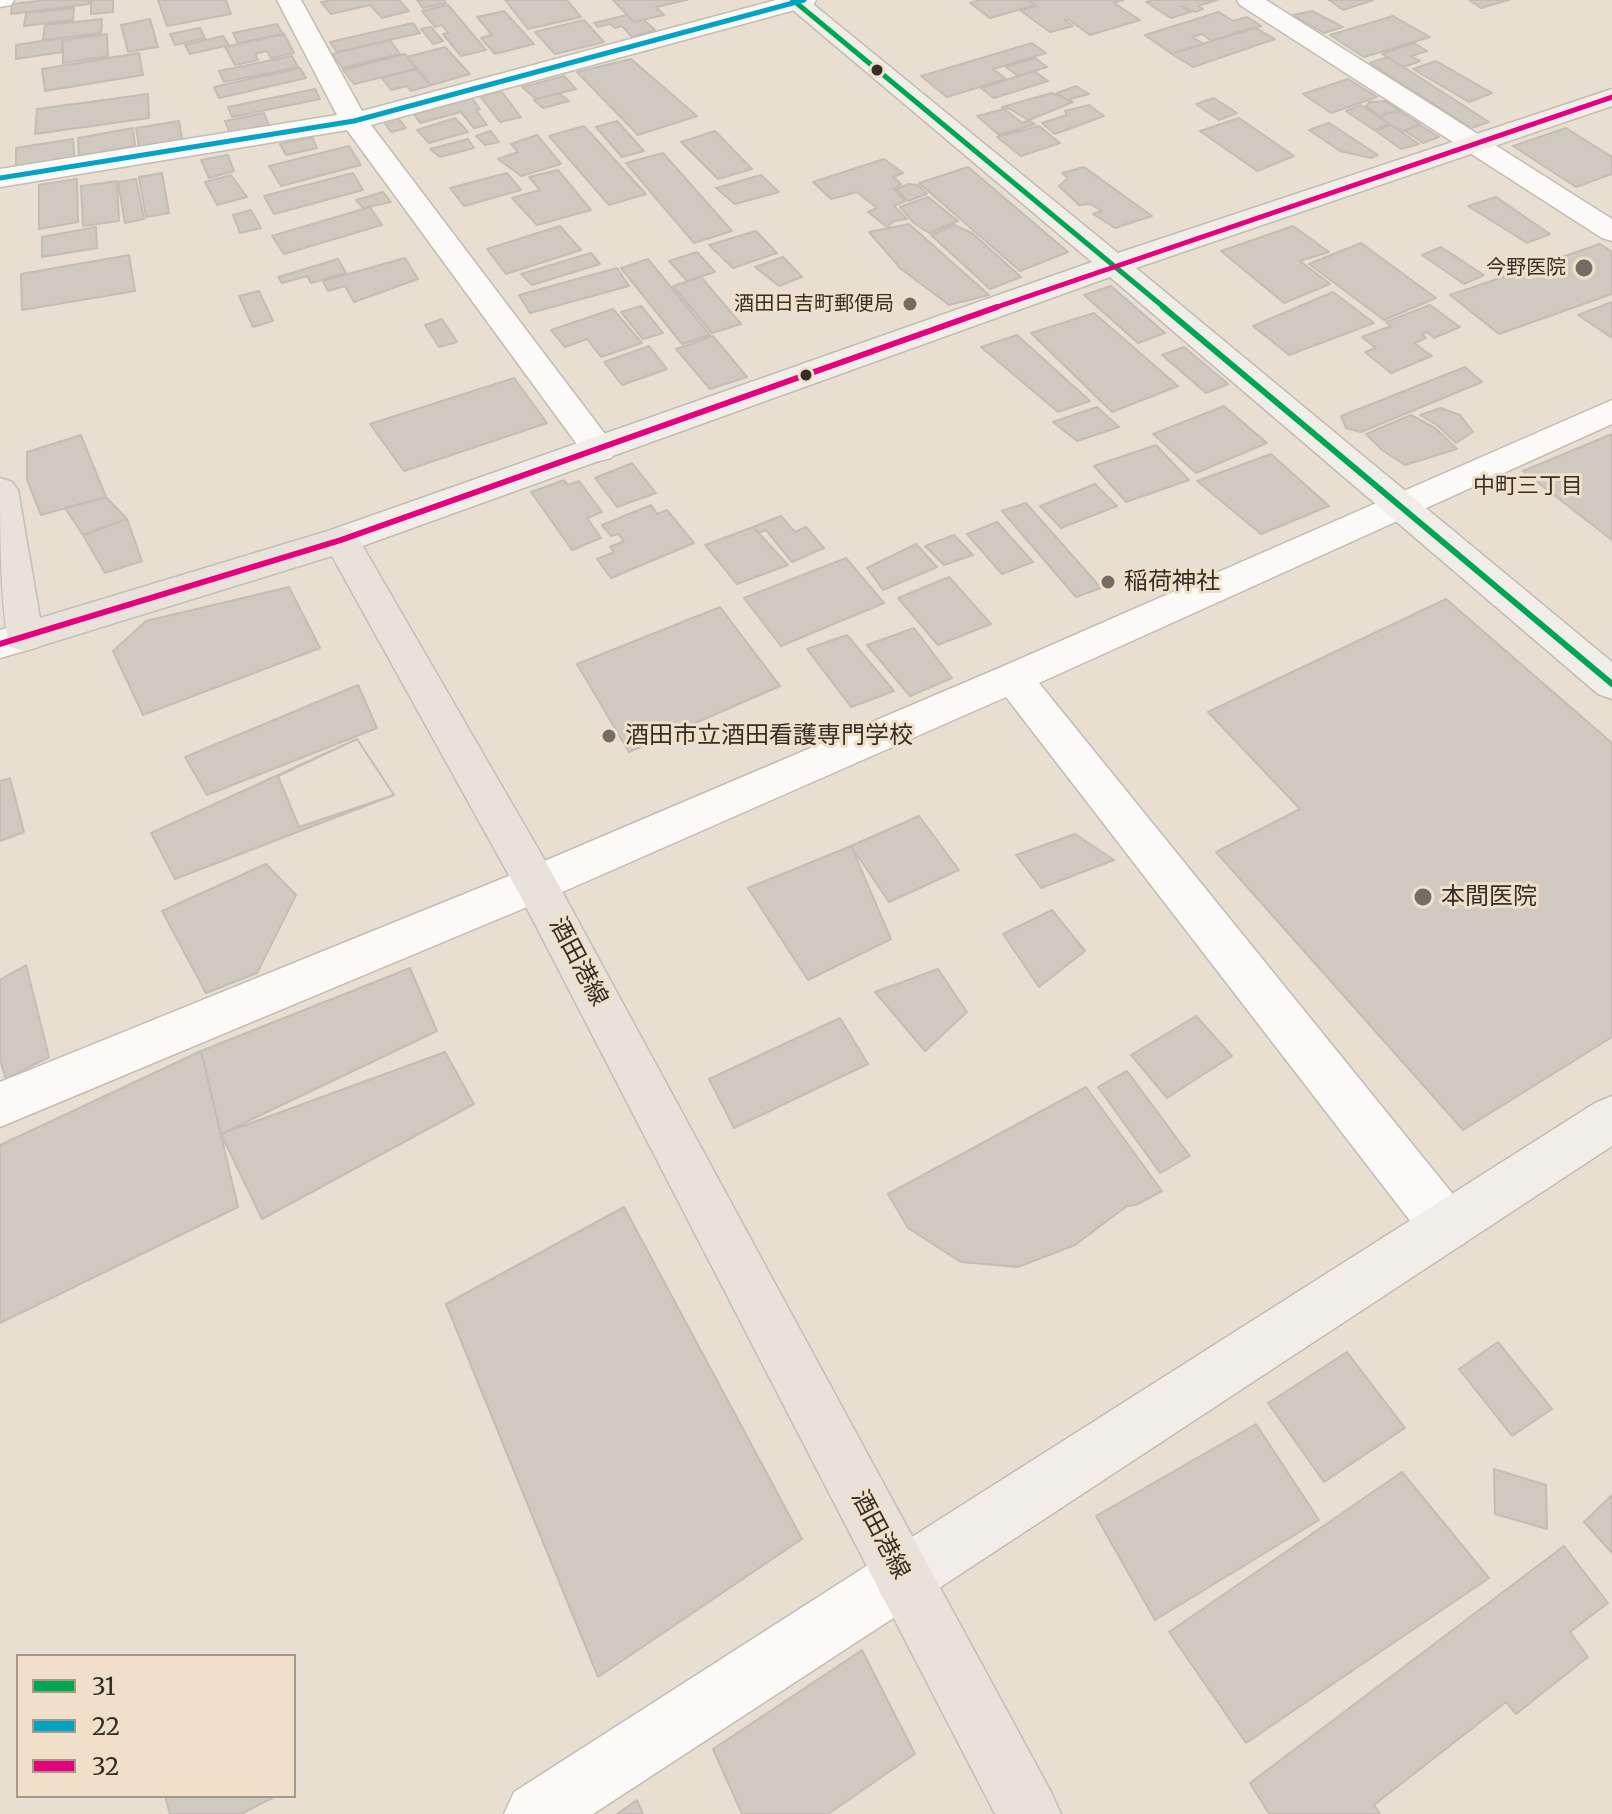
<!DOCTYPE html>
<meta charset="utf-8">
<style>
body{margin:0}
#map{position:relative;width:1612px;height:1814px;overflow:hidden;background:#e8dfd2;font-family:Merriweather,serif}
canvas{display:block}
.legend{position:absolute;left:16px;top:1654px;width:280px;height:144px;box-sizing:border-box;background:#f0e0ca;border:2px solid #a59989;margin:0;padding:10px 14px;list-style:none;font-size:24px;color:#352f27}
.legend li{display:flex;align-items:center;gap:16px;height:40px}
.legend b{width:40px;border:2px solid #a59989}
</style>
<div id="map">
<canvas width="1612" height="1814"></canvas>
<ul class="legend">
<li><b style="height:10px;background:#00a651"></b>31</li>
<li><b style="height:10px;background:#03a3c6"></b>22</li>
<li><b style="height:10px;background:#e5007d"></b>32</li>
</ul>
</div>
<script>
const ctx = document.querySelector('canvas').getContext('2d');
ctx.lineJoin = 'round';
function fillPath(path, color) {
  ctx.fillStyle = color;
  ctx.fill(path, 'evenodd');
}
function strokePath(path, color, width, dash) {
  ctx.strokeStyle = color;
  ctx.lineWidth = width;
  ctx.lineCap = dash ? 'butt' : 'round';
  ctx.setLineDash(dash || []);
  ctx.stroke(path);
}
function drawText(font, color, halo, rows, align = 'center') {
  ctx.font = font + ' Merriweather,"Noto Sans JP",serif';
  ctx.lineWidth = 6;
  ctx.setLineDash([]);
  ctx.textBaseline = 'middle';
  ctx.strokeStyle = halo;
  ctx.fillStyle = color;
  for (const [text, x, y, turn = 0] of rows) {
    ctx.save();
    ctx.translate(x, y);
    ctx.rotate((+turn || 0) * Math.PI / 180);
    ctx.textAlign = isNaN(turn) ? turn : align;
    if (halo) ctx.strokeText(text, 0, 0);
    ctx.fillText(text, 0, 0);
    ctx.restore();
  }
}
const building = new Path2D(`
 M45 0H89V4L11 14 12 4Z
 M91 0H113V12L91 14Z
 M158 0H226L231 14 167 26Z
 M331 0H399L409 11 382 18 370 5 331 14 321 2Z
 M417 0H444L446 3 423 8Z
 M505 0H567L581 17 528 29Z
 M613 0H687L656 7 664 15 634 22Z
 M980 0H1028L1035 5 990 18 970 3Z
 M1028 0H1123L1114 3 1140 20 1090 35 1068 19 1065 20 1073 26 1050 32 1021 11 1036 6Z
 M1153 0H1217L1198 6 1203 9 1195 12 1181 6 1191 12 1171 18 1146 2Z
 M1329 0H1373L1343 10Z
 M1469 0H1509L1481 8Z
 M448 5 486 50 461 56 443 34 448 33 442 25 435 27 422 11Z
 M74 8 73 20 24 26 26 13Z
 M504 11 534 44 495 54 481 38 492 35 477 17Z
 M1312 11 1343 27 1324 33 1293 15Z
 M1219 12 1233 21 1247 17 1261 26 1212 41 1202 34 1192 37 1204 44 1172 54 1145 35Z
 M627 15 634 22 644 20 655 30 632 37 622 26 615 28 610 24 598 27 594 23Z
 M1393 16 1430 37 1364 57 1330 35Z
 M102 19 101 33 43 40 45 25Z
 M150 19 158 47 128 52 121 25Z
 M584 20 604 42 555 54 535 32Z
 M413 23 420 33 337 52 330 42Z
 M277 24 283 34 238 43 233 33Z
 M431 27 443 41 433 44 421 29Z
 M1254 27 1275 39 1193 67 1172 54Z
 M200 28 205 38 175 45 170 34Z
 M107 34 108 56 63 63V40Z
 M284 34 294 53 271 58 267 51 255 54 258 60 235 65 225 47Z
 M223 36 229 45 190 54 185 45Z
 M62 38V52L16 59V45Z
 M390 40 400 54 343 68 332 54Z
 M1032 43 1046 53 993 69 1006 79 947 97 921 76Z
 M1414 43 1427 51 1411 56 1420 61 1404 67 1382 54Z
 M445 47 470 74 431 85 407 57Z
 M139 53 143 75 45 91 42 69Z
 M405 54 416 69 354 84 343 70Z
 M292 56 298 67 224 82 219 71Z
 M1388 57 1489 122 1471 128 1370 63Z
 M1035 58 1047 67 1018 76 1006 67Z
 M631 59 697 116 638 135 577 72Z
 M1436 61 1492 93 1469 102 1413 69Z
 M300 68 306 78 219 98 214 87Z
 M416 69 431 85 411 91 407 86 391 90 382 78Z
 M1034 71 1048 81 994 98 981 88Z
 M564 76 576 89 536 99 522 87Z
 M1348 79 1377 97 1331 113 1303 94Z
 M1076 86 1089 94 1067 100 1057 93Z
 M315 89 320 99 232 117 228 107Z
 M501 91 521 117 500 122 480 96Z
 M559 93 569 101 543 108 534 100Z
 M1052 93 1073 102 1022 123 1002 107Z
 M148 94 149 118 35 134 37 109Z
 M472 98 480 109 476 110 487 125 474 128 461 112 420 123 413 113Z
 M1214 98 1237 113 1219 120 1196 104Z
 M1386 101 1400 111 1386 113 1381 117 1366 106 1369 102Z
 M1089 105 1104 116 1055 134 1042 123 1067 115 1065 111Z
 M1361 105 1389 124 1374 130 1346 111Z
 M1008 108 1035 124 999 135 977 116Z
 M1401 112 1420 124 1402 132 1381 118 1387 113Z
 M264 113 270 128 231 136 225 121Z
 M396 115 406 128 391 132 382 119Z
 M455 118 468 132 429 143 417 130Z
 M1239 118 1294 156 1257 171 1200 131Z
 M179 121 183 145 140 152 136 128Z
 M617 121 644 151 622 157 596 127Z
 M1329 123 1378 155 1371 158 1340 151 1309 130Z
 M1391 125 1419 144 1401 149 1376 131Z
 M1420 125 1439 137 1423 143 1405 131Z
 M584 126 646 194 609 205 549 136Z
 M1039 126 1060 143 1021 156 997 137Z
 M133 128 135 146 79 156 78 138Z
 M1566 128 1612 157V174L1576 187 1513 146Z
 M491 131 499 142 485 145 476 136Z
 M715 131 752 169 718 179 681 142Z
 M537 135 561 164 521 176 498 159 518 152 511 144Z
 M312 137 317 148 286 155 280 144Z
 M73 139 75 164 16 174V148Z
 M468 139 474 148 440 157 430 149Z
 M349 146 361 165 281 186 269 166Z
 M663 153 732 231 694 243 626 163Z
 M228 155 234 171 209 178 201 160Z
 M884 159 903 173 893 177 901 184 894 189 905 201 894 206 907 219 894 221 887 227 868 212 877 208 857 192 831 199 813 182Z
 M968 167 1068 252 1020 271 919 183Z
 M1084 167 1152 216 1115 228 1093 214 1102 211 1090 204 1079 205 1059 186 1068 178 1062 173Z
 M558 170 591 210 537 225 512 198 540 190 529 177Z
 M162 173 169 213 146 217 139 177Z
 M353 173 363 190 274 214 264 196Z
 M507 173 521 190 464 206 450 188Z
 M231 175 247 197 217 205 205 182Z
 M761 175 779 192 735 204 716 188Z
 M77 179 78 222 39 229V185Z
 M136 179 144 219 125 223 118 182Z
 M117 181 119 221 83 226 81 186Z
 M909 184 918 185 927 194 908 201 896 189Z
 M383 192 391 202 363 208 356 200Z
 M928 197 958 221 929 233 915 224 900 207Z
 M1496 197 1550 234 1527 243 1468 206Z
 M370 207 382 225 284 254 272 236Z
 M251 210 261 228 240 233 233 215Z
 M909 224 989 295 949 305 901 269 869 232Z
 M954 225 972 233 1021 277 990 289 931 235Z
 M560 226 581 250 506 274 487 249Z
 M1293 226 1329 252 1300 261 1330 284 1284 303 1221 251Z
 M96 227 97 248 42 257V237Z
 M756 231 777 253 733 268 709 245Z
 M1361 243 1436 298 1384 320 1309 264Z
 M1600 244 1612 252V294L1499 334 1450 295Z
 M1441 247 1484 275 1464 284 1422 255Z
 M697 252 715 272 687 281 669 261Z
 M591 253 600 264 532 285 521 274Z
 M129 255 135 291 22 310 21 274Z
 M783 257 802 277 779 286 755 267Z
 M405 258 418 279 354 302 345 286 328 291 323 281Z
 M338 259 346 273 311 283 307 276 282 283 278 277Z
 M648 259 710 335 682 344 621 268Z
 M617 268 629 286 530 313 519 295Z
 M701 277 741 324 712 333 673 286Z
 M1111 286 1165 333 1138 343 1084 295Z
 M259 291 273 321 253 327 239 296Z
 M1333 292 1374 323 1289 355 1253 326Z
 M1612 302V338L1578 315Z
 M1430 305 1460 327 1434 338 1427 332 1422 334 1426 338 1414 343 1432 356 1391 373 1365 352 1376 348 1362 337 1391 326 1386 322Z
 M641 306 663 333 643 339 621 312Z
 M613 309 642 343 601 357 587 339 565 347 551 330Z
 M1094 313 1178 386 1112 412 1031 333Z
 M442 319 457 342 439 347 425 325Z
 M1017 335 1090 401 1058 412 981 347Z
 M713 336 747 377 710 389 676 349Z
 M649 346 667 369 622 385 604 362Z
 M1184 347 1228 384 1206 393 1162 355Z
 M1465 367 1482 382 1361 432 1346 428 1341 416Z
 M514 378 547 423 404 471 370 424Z
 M1224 406 1267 443 1196 473 1153 434Z
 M1097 407 1119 427 1077 441 1053 422Z
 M1441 408 1460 415 1473 432 1456 443 1437 425 1420 415Z
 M1411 415 1435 428 1457 449 1405 465 1382 450 1366 434Z
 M1612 434V540L1523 471Z
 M81 435 106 497 41 515 27 480V452Z
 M1156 445 1189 480 1126 502 1094 466Z
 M1271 454 1329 506 1261 534 1197 481Z
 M632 463 656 493 617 507 595 478Z
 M564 480 568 485 579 481 602 512 587 518 601 538 572 550 531 492Z
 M1095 484 1117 506 1061 528 1040 506Z
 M106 497 127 519 83 535 65 508Z
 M1026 503 1101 588 1076 597 1002 511Z
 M651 505 657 514 667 510 694 543 611 578 597 559 614 552 610 547 624 541 618 534 611 536 602 525Z
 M781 516 795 532 806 527 824 548 792 562 766 530 758 533 753 527Z
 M127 519 142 561 105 573 83 535Z
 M997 522 1033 562 1002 574 967 534Z
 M753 527 788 565 737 584 705 545Z
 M954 535 973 555 944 565 925 546Z
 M916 544 937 567 883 590 867 568Z
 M846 558 884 603 781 646 744 598Z
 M949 577 991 624 938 645 898 598Z
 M289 587 320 648 143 715 113 651 146 621Z
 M1446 599 1612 743V1037L1463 1130 1216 852 1300 809 1208 712Z
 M720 607 780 686 629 752 577 664Z
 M914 628 952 678 910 696 867 645Z
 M847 635 894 691 851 707 807 649Z
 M358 685 377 728 207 795 185 757Z
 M357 739 394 795 299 827 278 776Z
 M357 739 394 795 175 879 151 833Z
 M10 778 24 832 0 841V781Z
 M919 816 959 870 889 902 851 846Z
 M1075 834 1114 860 1041 888 1016 855Z
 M851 846 891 939 808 980 748 888Z
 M266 864 296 895 257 973 206 993 162 911Z
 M1052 910 1085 951 1039 987 1003 934Z
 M26 965 49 1057 6 1079 0 1060V980Z
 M410 968 437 1031 221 1134 201 1051Z
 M938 969 967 1012 925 1051 875 992Z
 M1196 1016 1232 1056 1167 1098 1131 1055Z
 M840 1018 868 1064 734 1128 709 1079Z
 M201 1051 238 1207 0 1323V1145Z
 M445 1052 474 1104 262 1219 221 1134Z
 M1127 1071 1190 1156 1160 1173 1098 1087Z
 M1086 1087 1162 1191 1136 1205 1127 1206 1075 1245 1018 1267 961 1262 908 1228 888 1194Z
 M624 1207 802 1539 598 1677 446 1304Z
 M1498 1342 1552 1409 1512 1436 1459 1369Z
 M1347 1352 1405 1428 1324 1482 1268 1403Z
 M1256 1424 1319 1520 1155 1620 1096 1516Z
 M1494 1469 1546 1485 1547 1529 1495 1514Z
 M1402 1472 1489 1578 1246 1743 1169 1632Z
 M1612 1495V1553L1584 1522Z
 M1564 1546 1608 1603 1570 1632 1588 1657 1516 1714 1506 1702 1374 1805 1380 1814H1269L1250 1783Z
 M862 1650 915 1754 828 1814H742L713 1749Z
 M165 1796H276L241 1814H170Z
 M637 1800 643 1814H617Z`);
const street = new Path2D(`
 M0 0H14L11 5 0 7Z
 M277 0H301L362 111 776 0H816L813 5 371 125 611 442 616 450 611 458 599 461 587 458 347 130 0 187V169L337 115Z
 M1237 0H1266L1612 219V241L1602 238 1240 5Z
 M1612 400V424L1039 683 1464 1208 1471 1226 1464 1244 1446 1251 1428 1244 1006 697 551 897 0 1127V1082L521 871 999 668Z
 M24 623 38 627 43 637 38 647 0 658V630Z
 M903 1548 924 1556 932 1577 924 1598 593 1814H504L514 1792 882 1556Z`);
const secondary = new Path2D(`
 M781 0H808L1118 253 1612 89V106L1136 268 1612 662V699L1598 694 1110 277 354 549 341 553 328 549 323 540 328 531 1092 262Z
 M1612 1096V1146L924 1598 903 1606 882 1598 874 1577 882 1556 1595 1103Z`);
const primary = new Path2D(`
 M0 478 12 482 18 490 40 618 341 527 354 531 551 871 1051 1792 1061 1814H995L521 897 332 556 24 651 10 647C0 612 0 520 0 478Z`);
const bus1Far1 = new Path2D(`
 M793 0 1166 309`);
const bus1 = new Path2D(`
 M1163 307 1612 684`);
const bus2 = new Path2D(`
 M0 178 354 121 804 0`);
const bus3Far1 = new Path2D(`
 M991 309 1612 97`);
const bus3 = new Path2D(`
 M0 644 341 540 997 307`);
const markers = [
 [877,70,7,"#352f27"],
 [1584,268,10,"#746d63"],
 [910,304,8,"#746d63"],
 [806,375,7,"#352f27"],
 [1108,582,8,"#746d63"],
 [609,736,8,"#746d63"],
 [1423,897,10,"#746d63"]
];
const farPoinames = [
 ["今野医院",1566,268],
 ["酒田日吉町郵便局",894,304]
];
const farNeighbourhoodnames = [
 ["中町三丁目",1528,487]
];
const poiNames = [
 ["稲荷神社",1124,582],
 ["酒田市立酒田看護専門学校",625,736],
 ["本間医院",1441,897]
];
const streetNames = [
 ["酒田港線",578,962,62],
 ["酒田港線",880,1535,62]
];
fillPath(building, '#d0c9c0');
strokePath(building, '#c4bdb4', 2);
strokePath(street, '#c3bcb2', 3);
strokePath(secondary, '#c3bcb2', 3);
strokePath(primary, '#c3bfb8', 3);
fillPath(street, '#fcfaf8');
fillPath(secondary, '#f1eeea');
fillPath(primary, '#e8e2da');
strokePath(bus1Far1, '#00a651', 5);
strokePath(bus1, '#00a651', 6);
strokePath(bus2, '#03a3c6', 5);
strokePath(bus3Far1, '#e5007d', 5);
strokePath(bus3, '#e5007d', 6);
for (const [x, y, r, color] of markers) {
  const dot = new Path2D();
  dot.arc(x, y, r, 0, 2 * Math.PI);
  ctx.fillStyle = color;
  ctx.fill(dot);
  strokePath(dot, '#f0e0ca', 3);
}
drawText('20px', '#352f27', '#f0e0ca', farPoinames, 'right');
drawText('22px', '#352f27', '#f0e0ca', farNeighbourhoodnames);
drawText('24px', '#352f27', '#f0e0ca', poiNames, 'left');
drawText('24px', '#352f27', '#f0e0ca', streetNames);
</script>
